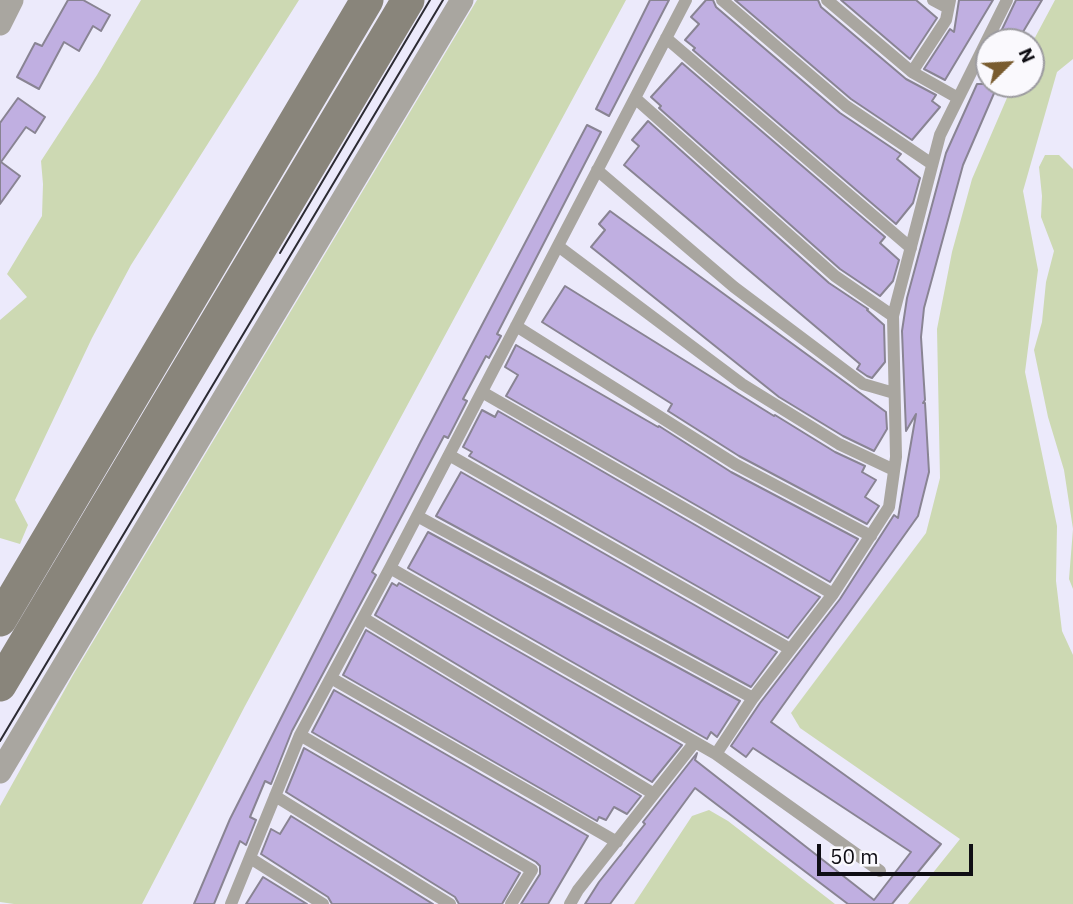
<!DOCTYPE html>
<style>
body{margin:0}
#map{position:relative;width:1073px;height:904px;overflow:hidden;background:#eceafb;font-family:"IBM Plex Sans",sans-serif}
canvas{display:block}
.north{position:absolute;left:975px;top:28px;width:70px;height:70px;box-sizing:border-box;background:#faf9fd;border:2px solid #9c9ba0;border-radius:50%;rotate:66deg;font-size:19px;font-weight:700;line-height:28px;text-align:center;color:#0f0e14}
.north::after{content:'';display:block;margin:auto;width:24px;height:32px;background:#795c2f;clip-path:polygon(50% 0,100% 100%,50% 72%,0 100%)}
.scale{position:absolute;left:817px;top:844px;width:156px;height:32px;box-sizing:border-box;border:4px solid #0f0e14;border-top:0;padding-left:9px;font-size:21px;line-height:24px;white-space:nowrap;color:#0f0e14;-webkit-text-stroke:5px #faf9fd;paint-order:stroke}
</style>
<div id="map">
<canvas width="1073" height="904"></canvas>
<div class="north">N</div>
<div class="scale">50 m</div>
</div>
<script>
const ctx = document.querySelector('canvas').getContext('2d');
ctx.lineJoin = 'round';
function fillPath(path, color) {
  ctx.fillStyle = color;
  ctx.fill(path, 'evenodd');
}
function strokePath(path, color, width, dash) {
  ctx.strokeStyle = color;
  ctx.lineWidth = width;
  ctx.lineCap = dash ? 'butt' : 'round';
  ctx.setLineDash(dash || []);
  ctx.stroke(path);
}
const green = new Path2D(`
 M141 0H299L131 265 92 338 15 500 28 525 20 544 0 538V320L27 297 7 274 42 216 43 184 41 161 97 75Z
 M477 0H626L245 706 142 904H14L0 902V806L73 675Z
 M1055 0H1073V59L1057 72 1023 191 1038 270 1025 372 1057 526 1056 581 1062 631 1073 655V904H908L960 839 800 728 791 713 926 533 940 478 937 329 952 252 972 179 1013 84H1031V45Z
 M1045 155H1059L1073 169V589L1069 579 1073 529 1064 470 1048 417 1034 350 1042 322 1046 282 1054 251 1041 217 1042 196 1039 167Z
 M709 810 728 821 835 904H634L692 816Z`);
const building = new Path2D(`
 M68 0H83L110 15 101 31 93 26 79 51 64 42 39 89 17 77 35 43 42 46Z
 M650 0H669L609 116 596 109Z
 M706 0H713L716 7 840 113 901 154 897 159 920 178 913 203 896 224 693 50 695 48 685 40 699 24 691 17Z
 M735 0H818L821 7 906 79 936 95 932 101 940 107 912 140 851 99Z
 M841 0H916L937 18 910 59Z
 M959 0H993L945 80 924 69 950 29 954 32Z
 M1016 0H1042L1017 42H996Z
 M682 63 885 237 880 243 899 260 893 281 880 296 840 269 659 108 661 106 651 97Z
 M977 84H998L963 165 924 308 921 337 925 400 923 403H925L929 472 918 516 771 722 941 844 892 904H848L695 788 610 904H585L599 882 645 824 643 822 697 753 695 760 874 900 911 852 753 748 746 757 731 746 760 703 840 599 894 515 898 518 916 414 906 431 902 331 907 298 946 153Z
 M18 98 45 117 35 133 26 127 1 162 20 176 0 204V123Z
 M648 121 829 283 868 309 867 310 884 325 885 362 872 378 867 376 857 369 860 364 624 165 639 146 632 140Z
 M587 125 601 132 497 334 501 336 489 358 486 356 463 399 467 401 448 438 444 436 372 572 376 575 292 731 271 784 265 781 250 817 256 820 246 845 240 841 214 904H194L230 819 420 443Z
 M610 211 886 412 887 429 874 451 843 436 779 397 591 247 605 230 599 224Z
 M565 286 774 416 775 415 835 452 865 466 862 472 876 480 865 497 879 506 867 524 739 456 668 411 672 404 542 322Z
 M516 345 658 427 659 426 731 472 858 539 830 582 506 396 518 375 505 367Z
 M482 410 495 417 498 411 820 597 788 638 469 456 472 452 463 447Z
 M461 472 777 652 751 687 436 516Z
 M428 532 740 701 717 737 711 732 707 739 408 568Z
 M392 583 397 586 399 583 682 745 652 782 375 615Z
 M366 630 641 796 627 814 614 807 606 820 599 817 597 821 343 675Z
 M334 690 588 836 548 904H521L540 874V866L536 862 312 732Z
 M304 748 520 873 502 904H459L455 897 286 792Z
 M291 816 433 904H332L328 897 261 854 271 829 280 834Z
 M263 877 307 904H246Z`);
const service = new Path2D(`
 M722 0 846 106 932 164
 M827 0 912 72 958 98
 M933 0 948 8
 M666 38 911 248
 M912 72 946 20 950 0
 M635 98 835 276 893 316
 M597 170 734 287 863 384 894 393
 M558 246 742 384 839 444 894 470
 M516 326 735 464 871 536
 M482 392 833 594
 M449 455 790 649
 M417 516 753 698
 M390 568 716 754 880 871
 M363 618 654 794
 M331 678 617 842
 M300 735 532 870 511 904
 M716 754 753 698 833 594 889 507 896 457 893 316 940 135 1007 0
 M275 796 450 904
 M250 858 323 904
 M231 904 300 735 390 568 686 0
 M570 904 578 890 695 742`);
const minor = new Path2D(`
 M0 24 12 0
 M0 772 462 0`);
const secondary = new Path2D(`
 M0 620 367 0
 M0 685 408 0`);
const tram = new Path2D(`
 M280 253 430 0
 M0 741 443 0`);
fillPath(green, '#cdd9b3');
fillPath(building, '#c0afe1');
strokePath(building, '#898493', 2);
strokePath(service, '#a9a6a0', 12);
strokePath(minor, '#a9a6a0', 23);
strokePath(secondary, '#89857b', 33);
strokePath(tram, '#2c2b33', 2);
</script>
